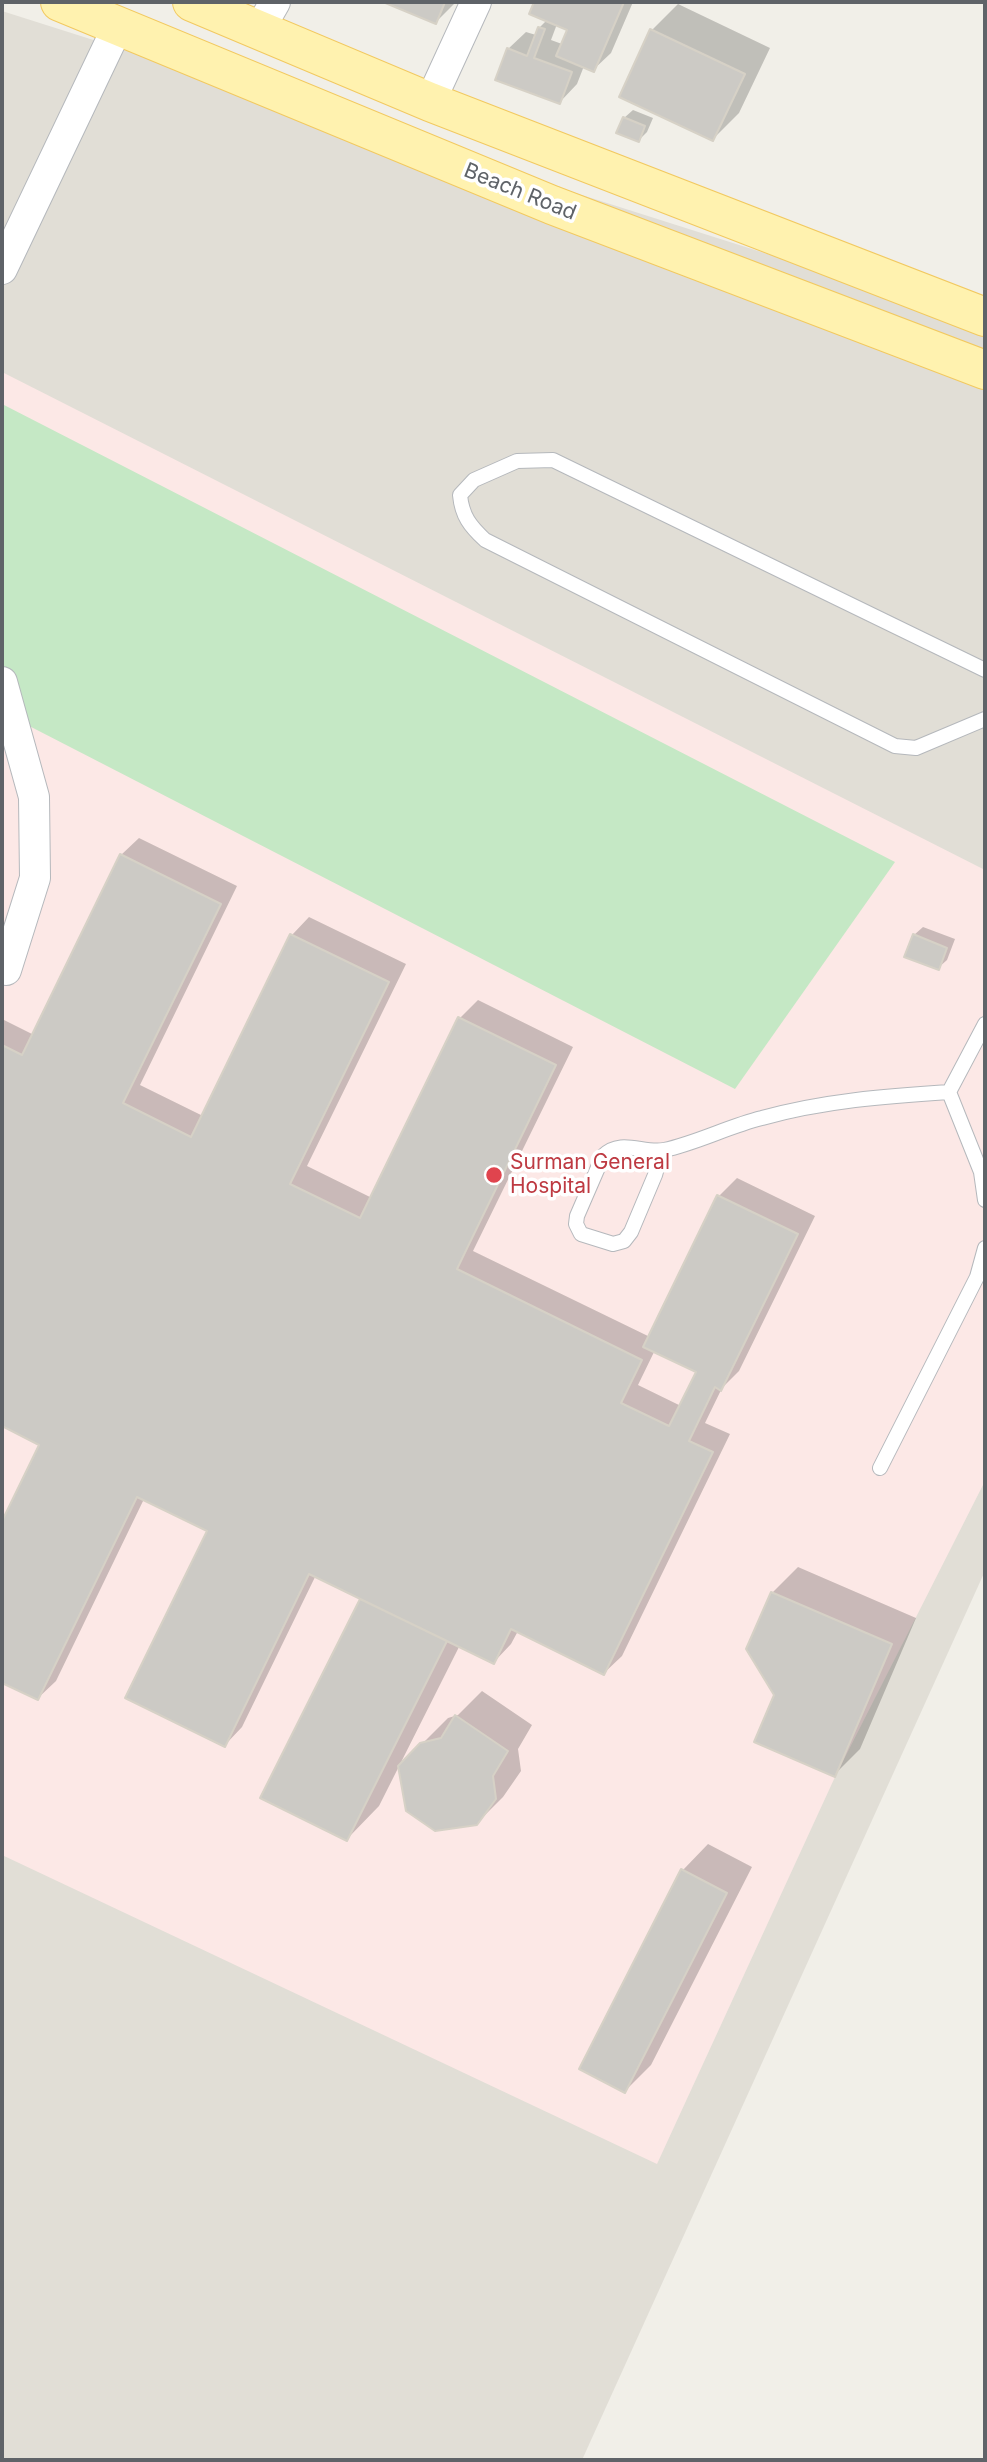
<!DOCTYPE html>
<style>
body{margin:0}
#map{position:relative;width:987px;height:2462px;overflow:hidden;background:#f1efe8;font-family:Inter,sans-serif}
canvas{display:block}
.frame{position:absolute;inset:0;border:4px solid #5f6368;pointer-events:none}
</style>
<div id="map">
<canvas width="987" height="2462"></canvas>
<div class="frame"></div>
</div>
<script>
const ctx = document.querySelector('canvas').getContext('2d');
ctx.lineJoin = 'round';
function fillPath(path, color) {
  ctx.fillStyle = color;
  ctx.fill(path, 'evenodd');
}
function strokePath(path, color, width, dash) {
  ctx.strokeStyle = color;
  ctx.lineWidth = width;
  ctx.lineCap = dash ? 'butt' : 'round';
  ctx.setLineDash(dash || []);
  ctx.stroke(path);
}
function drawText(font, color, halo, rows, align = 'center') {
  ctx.font = font + ' Inter,sans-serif';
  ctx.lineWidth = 7;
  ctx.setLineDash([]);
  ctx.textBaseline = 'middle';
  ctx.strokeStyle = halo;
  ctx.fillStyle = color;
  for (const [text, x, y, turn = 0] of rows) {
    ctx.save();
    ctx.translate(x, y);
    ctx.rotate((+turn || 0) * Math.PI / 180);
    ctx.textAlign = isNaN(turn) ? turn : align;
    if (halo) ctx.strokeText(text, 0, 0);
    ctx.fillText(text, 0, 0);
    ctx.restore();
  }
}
const education = new Path2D(`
 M2 11 985 323V1571L582 2460H2Z`);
const medical = new Path2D(`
 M2 372 985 870V1481L835 1777 657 2164 2 1855Z`);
const green = new Path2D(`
 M4 405 895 862 735 1089 2 712V410Z`);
const shadow = new Path2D(`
 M387 2H456L436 22Z
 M535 2H633L611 53 593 70 584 66 577 84 560 102 508 49 526 32 536 35 539 28 547 20 531 13ZM557 24 569 29 562 44 551 40Z
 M678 4 770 48 739 113 713 139 652 30Z
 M633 110 653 118 647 132 639 140 624 118Z
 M139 838 237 886 140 1085 203 1116 292 935 309 917 406 964 307 1166 372 1198 460 1018 478 1000 573 1047 473 1251 650 1337 719 1196 737 1178 815 1216 739 1371 722 1388 705 1423 730 1434 622 1656 604 1673 518 1631 511 1644 494 1662 460 1645 379 1806 347 1839 363 1598 316 1575 242 1727 225 1745 209 1530 144 1499 56 1681 38 1698 2 1681V1525L41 1444 2 1424V1019L34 1035 121 855ZM655 1350 698 1371 681 1406 638 1385Z
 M923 927 955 939 947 960 938 968 914 935Z
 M798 1567 916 1618 860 1749 834 1775 776 1694 772 1593Z
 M482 1691 532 1725 518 1749 521 1771 503 1797 476 1824 421 1745 448 1718 458 1715Z
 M708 1844 752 1867 651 2065 625 2091 581 2069 683 1870Z`);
const building = new Path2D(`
 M383 2H445L436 24Z
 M534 2H624L594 72 556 56 567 30 529 14Z
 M538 27 545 29 534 58 572 72 560 104 495 80 507 48 527 56Z
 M650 29 745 74 713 141 619 97Z
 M623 117 645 126 639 142 616 133Z
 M120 854 221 904 123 1103 191 1137 290 934 389 982 290 1184 360 1218 458 1017 556 1065 457 1269 642 1360 621 1403 669 1426 696 1372 643 1347 717 1195 798 1234 721 1391 715 1387 689 1441 713 1452 604 1675 511 1629 494 1664 309 1574 225 1747 125 1698 207 1531 137 1497 38 1700 2 1683V1521L39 1445 2 1426V1045L22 1055Z
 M913 934 947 948 939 970 904 957Z
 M771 1592 892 1644 835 1777 754 1742 774 1695 746 1649Z
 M360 1599 447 1641 347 1841 260 1798Z
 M455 1715 508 1751 493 1776 496 1799 477 1825 435 1831 406 1811 398 1766 420 1743 441 1738Z
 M681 1869 727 1893 625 2093 579 2069Z`);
const service = new Path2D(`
 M985 670 553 460 517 461 474 480 460 495C462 516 470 526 485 540L895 746 916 748 985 719
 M985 1024 949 1092 981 1172 985 1200
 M662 1151 655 1175 631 1232 624 1241 613 1244 581 1234 576 1224 577 1216 603 1156C621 1138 643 1154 664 1150 697 1143 729 1126 762 1118 823 1101 886 1096 949 1092
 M880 1468 977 1277 985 1248`);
const minor = new Path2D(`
 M259 30 275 2
 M430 102 476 2
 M2 269 118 26
 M2 682 34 797 35 878 6 970`);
const primary = new Path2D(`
 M60 2 552 205 985 370
 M192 2 430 102 985 317`);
const markers = [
 [494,1175,9,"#e0444e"]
];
const streetNames = [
 ["Beach Road",520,192,22]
];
const healthNames = [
 ["Surman General",510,1163],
 ["Hospital",510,1187]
];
fillPath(education, '#e1ded6');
fillPath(medical, '#fce8e6');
fillPath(green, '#c5e8c5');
fillPath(shadow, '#0003');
fillPath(building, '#cccac5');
strokePath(building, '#d6d1c6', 2);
strokePath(service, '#b5b8bc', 16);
strokePath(minor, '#b5b8bc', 32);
strokePath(primary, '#f2c960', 40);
strokePath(service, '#fff', 14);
strokePath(minor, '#fff', 30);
strokePath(primary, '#fff2af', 38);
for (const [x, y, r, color] of markers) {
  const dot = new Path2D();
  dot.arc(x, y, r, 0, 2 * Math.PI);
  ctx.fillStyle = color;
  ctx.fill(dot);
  strokePath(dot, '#fff', 2.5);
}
drawText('21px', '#5f6368', '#fff', streetNames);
drawText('21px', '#be3a42', '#fff', healthNames, 'left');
</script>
